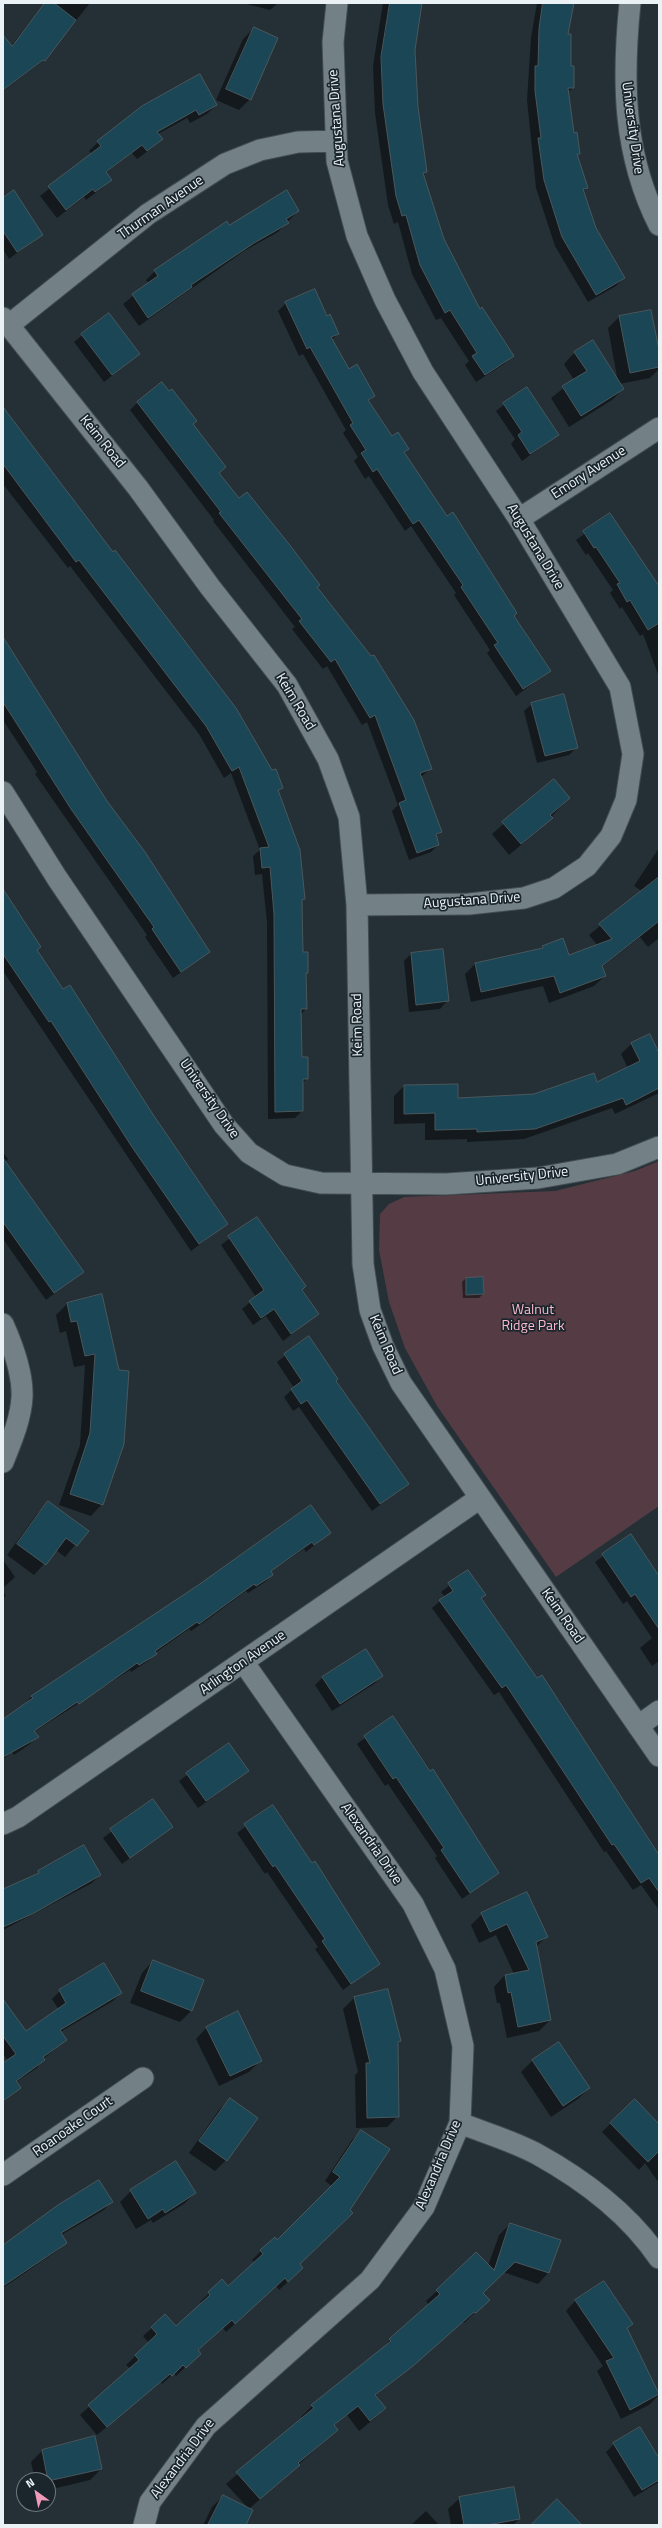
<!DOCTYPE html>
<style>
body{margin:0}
#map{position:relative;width:662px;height:2528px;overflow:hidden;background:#243035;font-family:"Titillium Web",sans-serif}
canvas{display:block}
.frame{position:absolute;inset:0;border:4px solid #ebf2f6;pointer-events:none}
.north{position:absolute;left:16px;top:2472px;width:40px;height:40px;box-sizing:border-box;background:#1a262b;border:1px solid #6e787c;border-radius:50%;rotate:327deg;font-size:11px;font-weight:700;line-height:16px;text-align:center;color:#ebf2f6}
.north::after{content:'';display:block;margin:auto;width:14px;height:18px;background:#ef9ab8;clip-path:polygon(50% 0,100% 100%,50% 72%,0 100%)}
</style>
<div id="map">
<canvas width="662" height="2528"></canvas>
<div class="frame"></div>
<div class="north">N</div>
</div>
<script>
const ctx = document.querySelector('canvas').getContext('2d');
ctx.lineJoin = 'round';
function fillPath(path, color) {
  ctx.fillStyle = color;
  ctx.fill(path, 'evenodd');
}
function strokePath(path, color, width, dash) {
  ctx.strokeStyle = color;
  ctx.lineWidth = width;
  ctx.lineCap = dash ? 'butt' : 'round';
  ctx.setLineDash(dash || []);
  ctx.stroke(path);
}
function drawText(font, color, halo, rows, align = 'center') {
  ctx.font = font + ' "Titillium Web",sans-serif';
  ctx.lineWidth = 3.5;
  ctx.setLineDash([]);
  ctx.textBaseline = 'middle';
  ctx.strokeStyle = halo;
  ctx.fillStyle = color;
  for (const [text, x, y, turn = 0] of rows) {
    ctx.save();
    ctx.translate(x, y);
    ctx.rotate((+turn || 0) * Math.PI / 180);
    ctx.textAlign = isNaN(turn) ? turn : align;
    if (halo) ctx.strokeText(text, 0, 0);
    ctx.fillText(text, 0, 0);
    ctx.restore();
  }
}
const green = new Path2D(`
 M659 1161V1506L556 1577 437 1406 405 1348 389 1302 379 1250 380 1214 389 1204 404 1197 555 1191 635 1171Z`);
const shadow = new Path2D(`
 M45 3H90L44 60 3 91V47L11 46Z
 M243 3H278L270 10Z
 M383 3H421L414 50 417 107 426 172 423 175 443 240 480 310 512 356 504 364 476 382 465 365 469 361 441 318 436 320 412 274 398 222 394 224 388 205 375 113 373 66Z
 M537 3H573L567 35 573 88 567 93 573 134 579 154 576 156 587 187 583 191 595 228 624 278 616 286 588 302 555 246 536 188 527 100 531 38Z
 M254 28 250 99 239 110 216 100 243 39Z
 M216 105 207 114 190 123 187 118 158 134 161 139 152 148 137 159 132 153 106 173 111 179 102 188 86 200 84 197 57 218 40 196 92 154 89 151 98 142 142 107Z
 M3 199 42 234 9 259 3 249Z
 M298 211 278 232 244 251 139 326 123 304 149 283 146 280 155 271 229 227Z
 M286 303 327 317 338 334 331 340 348 370 373 396 368 401 391 438 407 449 404 453 550 671 516 696 487 653 490 650 454 595 456 593 411 526 405 531 369 476 365 479 354 461 358 457 343 433 346 430 303 354 299 356 278 311Z
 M108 314 139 354 104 382 74 342Z
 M619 317 659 355V369L650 378 619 384 623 389 612 400 569 427 551 398 574 380 564 364 575 352 618 382 608 328Z
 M526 388 558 435 522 461 511 444 515 439 496 411Z
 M138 402 192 424 218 473 239 500 316 587 431 768 421 777 440 832 435 837 438 845 431 852 409 860 392 811 398 805 367 722 362 725 327 666 323 669 292 629 295 627 213 521 214 520 130 410Z
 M3 409 63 486 282 787 277 792 304 899 301 901 302 953 307 973 305 975 306 1009 301 1014V1058L307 1078 302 1084V1111L295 1118 268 1119 267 923 262 874 255 875 253 856 260 850 231 773 224 778 199 734 70 566 68 568 3 484Z
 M610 515 659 588V677L643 634 640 636 622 607 620 609 610 593 613 590 588 553 586 555 576 540Z
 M3 639 106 801 208 952 173 978 145 937 147 935 35 774 37 772 3 720Z
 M532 704 577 747 569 755 537 763 524 711Z
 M554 780 569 798 540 829 509 855 492 834Z
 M659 848V938L648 947 640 937 602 967 605 976 594 986 549 1003 543 986 471 1002 465 974 475 964 539 950 543 946 569 957 598 946 589 935 642 891 634 886Z
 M3 908 36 950 227 1224 191 1251 3 971Z
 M411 954 447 1001 440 1009 409 1012 404 961Z
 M649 1035 656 1049 659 1047V1093L615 1114 612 1108 524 1139 467 1142V1139L425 1140V1123L394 1124V1096L404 1086 457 1099 534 1095 596 1084 628 1068 621 1054 631 1044Z
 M3 1152 8 1159 5 1162 82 1272 46 1300 3 1239Z
 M257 1218 318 1314 283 1341 266 1316 253 1325 242 1309 256 1297 221 1245Z
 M466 1278 483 1294 479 1298H463L462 1282Z
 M101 1296 102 1504 91 1516 59 1505 80 1445 85 1365 74 1367 66 1331 60 1333 56 1315 67 1304Z
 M309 1337 335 1381 407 1484 372 1511 299 1407 293 1411 284 1397 294 1388 277 1362Z
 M48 1503 87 1531 65 1557 56 1550 34 1575 7 1555 37 1514Z
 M329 1533 306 1552 304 1549 270 1572 272 1575 265 1582 248 1593 246 1591 207 1620 191 1631 189 1629 155 1653 148 1661 131 1672 130 1670 34 1732 37 1736 30 1744 14 1755 12 1752 3 1759V1720L24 1705 32 1696 198 1586Z
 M631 1536 659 1578V1661L652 1666 640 1648 652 1638 627 1601 623 1604 595 1562Z
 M3 1560 15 1577 3 1588Z
 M468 1571 485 1595 481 1599 659 1856V1910L641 1885 633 1890 606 1851 604 1852 499 1692 494 1695 432 1608 445 1597 441 1592Z
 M3 1591 6 1596 3 1598Z
 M382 1676 374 1684 332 1711 315 1685 323 1677Z
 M393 1717 460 1812 458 1814 498 1873 462 1899 435 1858 437 1856 388 1784 385 1786 357 1744Z
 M229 1744 248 1771 198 1808 179 1781Z
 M153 1800 172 1827 122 1864 103 1838Z
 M272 1806 379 1963 343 1990 315 1949 318 1947 267 1872 265 1874 237 1833Z
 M84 1847 100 1875 92 1883 3 1930V1890L34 1876Z
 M482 1914 546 1937 536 1947 550 2020 539 2031 507 2038 500 2003H497L494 1987 505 1975 514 1974 496 1935 479 1943 471 1925Z
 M153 1961 203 1981 191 2011 180 2022 130 2003 142 1973Z
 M60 1991 121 1993 113 2001 60 2032 66 2040 43 2059 37 2068 16 2082 20 2088 3 2102V2064L8 2061 3 2054V2018L25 2033 59 2010 52 1999Z
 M354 1998 400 2041 397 2045 398 2116 387 2127 356 2128 355 2075 358 2072 343 2009Z
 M207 2027 261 2060 249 2072 219 2086 196 2039Z
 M558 2043 589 2088 578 2099 551 2117 521 2072 532 2061Z
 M230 2099 226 2160 215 2171 189 2153 219 2110Z
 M635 2100 659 2125V2183L645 2163 639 2170 602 2132Z
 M361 2131 389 2149 298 2265 293 2277 279 2290 276 2286 226 2332 223 2328 197 2351 191 2362 176 2376 174 2373 162 2384 161 2382 97 2435 80 2415 131 2369 126 2365 149 2343 143 2336 152 2328H176L202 2304 200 2302 222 2281 228 2287 255 2263 252 2260 261 2251 277 2241 332 2186 325 2181 352 2140Z
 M131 2191 195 2193 184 2204 153 2223 151 2220 136 2229 120 2202Z
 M111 2202 104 2210 61 2235 66 2242 58 2250 3 2288V2246Z
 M510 2224 559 2240 548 2273 538 2284 503 2272 482 2293 488 2300 464 2323 463 2322 375 2396 385 2408 374 2419 359 2431 347 2415 334 2426 336 2430 326 2440 249 2509 245 2525H203L212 2507 223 2496 248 2508 226 2484 303 2418 301 2417 312 2406 380 2352 390 2340 429 2305 426 2301 437 2291 488 2266 499 2235Z
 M604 2282 632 2324 626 2329 659 2395 649 2405 621 2419 597 2371 603 2366 566 2311 575 2301Z
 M94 2437 101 2469 90 2480 48 2490V2480H35L31 2462 42 2451Z
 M614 2444 659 2460V2482L634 2497 606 2452Z
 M460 2498 519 2519 513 2525H451L448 2509Z
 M426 2511 439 2525H411Z`);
const building = new Path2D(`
 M45 3H54L76 20 45 61 43 60 3 90V35L12 46Z
 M390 3H422L415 50 418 107 427 172 423 173 444 239 480 309 482 307 514 356 485 375 472 356 477 353 450 310 445 313 420 265 406 215 402 216 396 196 383 104 381 57Z
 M543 3H574L568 34H571V66H574V88H568L574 133 577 132 580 154H577L588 188 583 189 596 228 625 278 596 295 562 237 544 180 538 138H541L535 91V66H538L539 29Z
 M254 27 278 38 251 100 226 89Z
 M200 74 217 105 199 115 196 110 157 132 163 139 147 151 142 145 106 172 112 180 95 192 93 189 66 210 48 186 101 146 97 141 142 106Z
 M14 190 43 235 17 252 3 231V198Z
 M287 190 299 211 286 219 289 223 254 243 191 285 192 287 148 318 132 294 158 276 154 270 227 221 229 225Z
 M315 289 327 316 330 314 339 334 331 337 349 369 357 364 375 396 368 400 392 436 398 432 409 449 404 452 447 516 453 512 517 613 514 616 551 671 523 689 494 645 498 643 461 587 463 585 419 520 413 524 377 469 373 472 361 453 366 450 350 425 353 423 310 347 307 349 285 302Z
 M651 310 659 350V367L630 373 619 316Z
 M109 313 140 354 112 375 81 334Z
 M593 340 624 389 581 416 562 386 587 371 574 352Z
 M162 382 169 391 172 389 197 421 193 424 226 467 219 473 239 498 247 492 289 544 320 585 317 587 371 656 374 655 414 720 432 769 420 773 442 832 436 834 439 845 417 853 399 803 406 800 375 715 370 718 335 659 331 662 299 621 302 619 219 513 221 512 137 402Z
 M527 387 559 435 530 454 518 435 522 432 503 403Z
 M3 407 113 552 115 550 236 708 272 770 276 769 283 788 278 790 300 850 305 899 302 900 303 952H308V973H306L307 1009H301L302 1057H308V1079H303V1111L275 1112 274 914 270 867 262 868 260 848 269 847 239 767 232 771 206 726 79 560 76 562 3 464Z
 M610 513 659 586V623L648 630 630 600 627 602 617 584 620 583 596 547 594 548 583 531Z
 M3 637 107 801 145 852 210 952 181 972 152 929 154 927 71 809 3 702Z
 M564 694 578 748 545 756 531 703Z
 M554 779 570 798 550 815 553 818 521 844 502 822Z
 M659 877V921L602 966 606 976 560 993 554 976 481 992 475 963 543 948 542 946 563 938 569 955 612 939 599 924Z
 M3 889 41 947 37 950 63 989 70 985 154 1116 228 1224 199 1244 132 1147 51 1021 49 1022 3 954Z
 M443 949 449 1001 416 1005 411 953Z
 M650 1034 659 1053V1088L626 1105 623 1098 535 1129 477 1132V1129L435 1130V1113L404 1114V1085L458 1084V1098L534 1094 594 1073 597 1082 640 1061 631 1043Z
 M3 1158 84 1272 54 1293 3 1222Z
 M257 1217 306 1286 302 1290 319 1314 291 1334 274 1309 261 1318 249 1301 264 1290 228 1236Z
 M483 1277 484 1294 466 1295V1278Z
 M102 1294 119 1370 129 1371 124 1444 103 1505 70 1494 90 1433 95 1354 85 1356 77 1321 71 1322 67 1303Z
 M309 1336 338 1379 336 1381 409 1484 380 1504 307 1400 301 1404 291 1389 302 1381 284 1354Z
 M48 1501 89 1531 77 1546 66 1538 46 1565 17 1544Z
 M311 1505 331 1533 314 1545 312 1542 271 1571 273 1575 256 1586 254 1584 199 1624 197 1622 155 1651 157 1654 139 1665 137 1663 79 1704 77 1702 34 1731 39 1737 3 1757V1719L33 1698 31 1696 197 1586Z
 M631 1534 659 1576V1629L635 1594 631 1597 602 1554Z
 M468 1570 486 1595 481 1598 537 1678 542 1675 659 1855V1892L649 1878 641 1883 614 1844 612 1845 506 1685 502 1688 439 1600 453 1591 448 1583Z
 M366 1649 383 1676 340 1704 322 1677Z
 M393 1716 430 1771 433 1769 499 1873 470 1893 441 1850 444 1848 396 1777 393 1779 364 1736Z
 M229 1743 249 1771 206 1801 186 1773Z
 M153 1799 173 1827 130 1858 110 1829Z
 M273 1805 312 1863 315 1861 380 1964 351 1984 322 1941 325 1939 275 1865 273 1867 244 1824Z
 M84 1845 101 1875 34 1913 3 1927V1889L39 1873 38 1871Z
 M527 1892 548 1937 536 1942 551 2020 518 2027 511 1992 508 1993 505 1975 529 1970 507 1924 490 1932 481 1913Z
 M153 1960 204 1980 192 2011 141 1991Z
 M104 1963 122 1993 60 2030 67 2040 43 2057 45 2060 16 2081 21 2088 3 2101V2063L16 2054 3 2036V1999L26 2031 66 2003 59 1990Z
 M388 1989 401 2041 398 2042 399 2117 367 2118 366 2063H370L354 1997Z
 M238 2011 262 2061 230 2076 206 2027Z
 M559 2042 590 2088 563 2106 532 2060Z
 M230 2098 258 2118 227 2161 199 2141Z
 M635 2099 659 2124V2151L648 2162 610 2123Z
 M361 2130 390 2149 350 2210 353 2213 300 2264 303 2268 288 2282 285 2278 235 2324 232 2320 198 2350 201 2354 186 2368 183 2365 172 2376 170 2374 107 2427 88 2405 139 2360 135 2355 157 2334 151 2327 165 2314 176 2326 210 2295 208 2292 222 2279 228 2286 263 2254 260 2250 275 2237 277 2240 340 2177 333 2172Z
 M176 2161 196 2193 165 2213 163 2209 148 2219 130 2190Z
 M99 2180 113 2202 61 2233 67 2243 3 2286V2245L58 2205Z
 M510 2223 561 2240 549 2273 515 2262 483 2293 490 2300 476 2313 474 2312 413 2366 375 2395 386 2408 370 2421 358 2406 334 2425 338 2430 298 2463 300 2465 260 2499 236 2472 314 2408 311 2405 391 2341 389 2339 440 2294 436 2290 476 2252 494 2270Z
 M604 2281 633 2324 627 2328 659 2394 630 2410 606 2361 614 2358 575 2300Z
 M640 2427 659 2458V2480L642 2490 613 2443Z
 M95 2436 102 2469 48 2481 42 2450Z
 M514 2487 520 2519 487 2525H464L459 2497Z
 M223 2495 253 2510 246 2525H208Z
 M557 2499 582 2525H531Z`);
const street = new Path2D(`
 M337 3 333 42 337 161 357 236 385 300 423 372 519 519 620 687 633 754 626 800 611 836 587 866 554 888 524 898 469 904 357 905
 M630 3C622 81 623 154 659 225
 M3 318 138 488 210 587 287 685 328 759 349 817 357 905 363 1264 370 1310 383 1346 401 1383 659 1756
 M9 325 148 214 225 164 260 150 298 142 336 141
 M519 519 659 428
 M3 792 57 878 224 1125 249 1153 285 1175 321 1183 446 1184 538 1178 617 1164 659 1147
 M3 1324C12 1344 23 1374 22 1397 21 1419 11 1442 3 1462
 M638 1726 659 1711
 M3 1824 18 1817 480 1498
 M460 2123C485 2133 513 2141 537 2154 584 2180 629 2214 659 2258
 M3 2175 143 2078
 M144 2525 150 2502 206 2426 370 2280 424 2207 460 2123 463 2046 445 1969 413 1904 244 1663`);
const streetNames = [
 ["Augustana Drive",337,118,-94],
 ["University Drive",632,128,82],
 ["Thurman Avenue",161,208,-35],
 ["Keim Road",102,442,51],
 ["Emory Avenue",589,473,-33],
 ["Augustana Drive",535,547,59],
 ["Keim Road",295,702,59],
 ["Augustana Drive",472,901,-4],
 ["Keim Road",358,1025,-91],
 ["University Drive",209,1099,55],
 ["University Drive",522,1177,-6],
 ["Keim Road",385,1345,67],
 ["Keim Road",562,1616,55],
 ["Arlington Avenue",243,1663,-35],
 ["Alexandria Drive",371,1844,55],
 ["Roanoake Court",73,2127,-35],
 ["Alexandria Drive",439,2165,-67],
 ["Alexandria Drive",183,2459,-53]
];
const parkNames = [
 ["Walnut",533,1311],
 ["Ridge Park",533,1327]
];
fillPath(green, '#553c44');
fillPath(shadow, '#0007');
fillPath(building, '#1a4656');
strokePath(building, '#4a575c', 1);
strokePath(street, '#424c51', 23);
strokePath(street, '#738187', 21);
drawText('14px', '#ebf2f6', '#1a262b', streetNames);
drawText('14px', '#fdb8cf', '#1a262b', parkNames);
</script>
